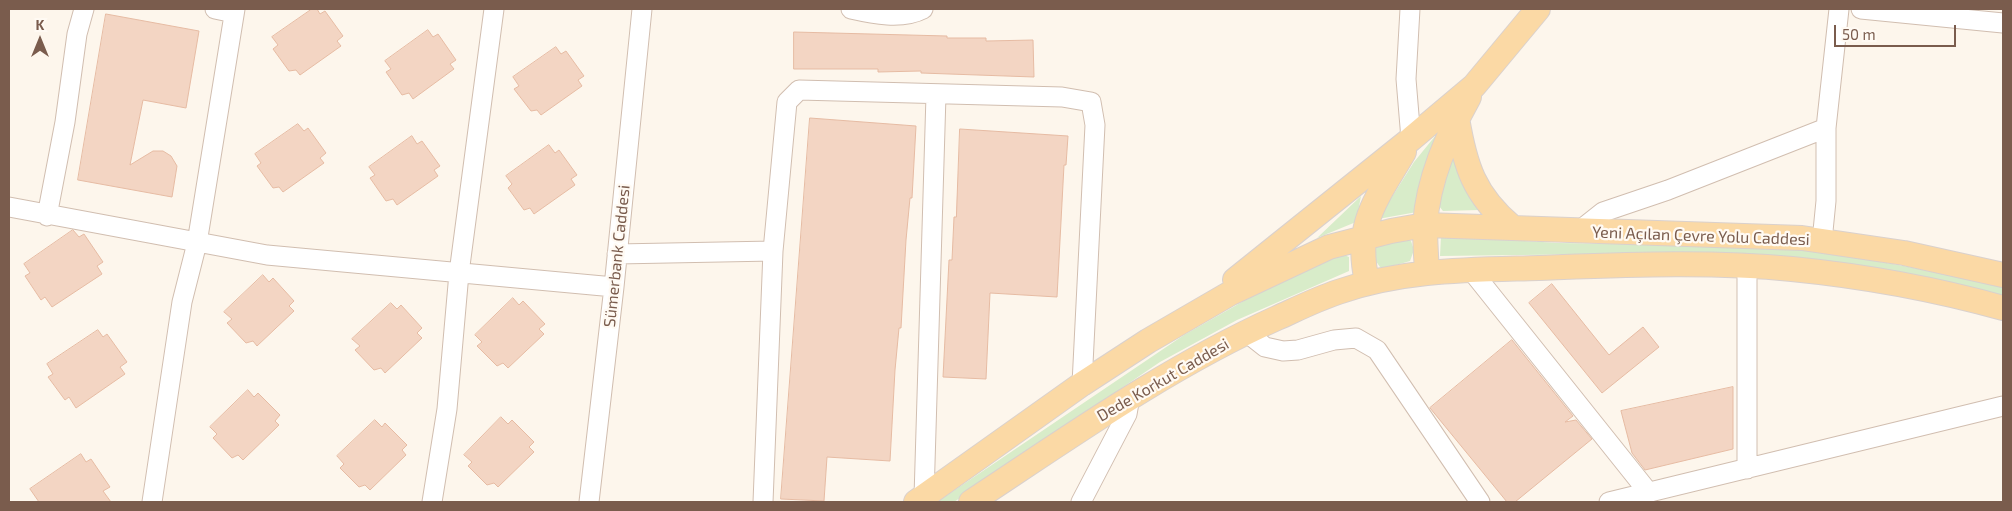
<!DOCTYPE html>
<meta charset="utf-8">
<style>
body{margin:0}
#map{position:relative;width:2012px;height:511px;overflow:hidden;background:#fdf6ec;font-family:"Exo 2",sans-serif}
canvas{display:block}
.frame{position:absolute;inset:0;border:10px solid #7a5c4d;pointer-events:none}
.north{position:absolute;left:15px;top:15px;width:50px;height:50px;-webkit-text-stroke:4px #fffaf3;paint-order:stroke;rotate:0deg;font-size:14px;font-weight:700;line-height:20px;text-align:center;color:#7a5c4d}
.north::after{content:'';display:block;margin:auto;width:18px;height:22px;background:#7a5c4d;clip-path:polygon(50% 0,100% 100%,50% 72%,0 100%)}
.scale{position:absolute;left:1834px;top:25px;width:122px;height:22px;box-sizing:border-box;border:2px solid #7a5c4d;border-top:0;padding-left:6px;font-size:15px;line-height:18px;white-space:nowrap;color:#7a5c4d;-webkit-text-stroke:4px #fffaf3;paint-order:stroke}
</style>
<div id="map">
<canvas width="2012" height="511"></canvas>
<div class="frame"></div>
<div class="north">K</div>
<div class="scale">50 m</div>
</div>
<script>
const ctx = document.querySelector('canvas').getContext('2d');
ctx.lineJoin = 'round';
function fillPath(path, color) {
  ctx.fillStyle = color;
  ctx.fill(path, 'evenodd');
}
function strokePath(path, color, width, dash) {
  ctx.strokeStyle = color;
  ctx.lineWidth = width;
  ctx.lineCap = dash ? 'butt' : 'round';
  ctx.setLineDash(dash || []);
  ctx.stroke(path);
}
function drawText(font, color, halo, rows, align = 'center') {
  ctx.font = font + ' "Exo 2",sans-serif';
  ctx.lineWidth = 4.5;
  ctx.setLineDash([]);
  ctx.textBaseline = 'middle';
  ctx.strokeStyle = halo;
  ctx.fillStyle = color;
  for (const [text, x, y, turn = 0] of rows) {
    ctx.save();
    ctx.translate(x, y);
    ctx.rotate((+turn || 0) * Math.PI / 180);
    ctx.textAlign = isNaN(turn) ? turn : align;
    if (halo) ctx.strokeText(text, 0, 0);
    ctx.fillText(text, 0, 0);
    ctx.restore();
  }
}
const green = new Path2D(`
 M1449 119 1417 212 1378 219 1414 162Z
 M1450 160 1457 161 1479 210 1443 211 1439 206Z
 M1361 196 1356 222 1317 238Z
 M1441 236 1559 243 1759 246 1811 250 1904 266 2003 287V296L1603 254 1440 256Z
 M1406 239 1411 241 1414 250 1410 261 1386 268 1380 267 1373 257 1374 247Z
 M1342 254 1349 257V271L1237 320 1160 362 954 502H937L1184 335 1270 286Z`);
const building = new Path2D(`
 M312 9H317L320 14 325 11 343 36 337 41 341 46 300 75 296 70 289 71 273 49 278 45 272 37Z
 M106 14 199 31 186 108 143 100 130 165 153 151H163L171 156 177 166 172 197 78 180Z
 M428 30 433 37 438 34 456 60 450 64 454 69 413 99 409 93 402 95 386 72 391 69 385 61Z
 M794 32 947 36V38H986V41L1033 40 1034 77 921 73V71L878 72V69H794Z
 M556 47 561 54 566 51 584 76 578 80 582 86 541 115 537 110 531 111 514 89 519 86 513 77Z
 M810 118 916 126 912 198H910L906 240 901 328H899L895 370 890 461 827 457 824 501 781 499Z
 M298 124 304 131 308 128 326 153 320 158 324 163 283 192 279 187 273 188 257 166 261 163 255 154Z
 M960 129 1068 136 1066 165H1064L1057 297 990 293 986 379 943 377 949 260H952L954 217H956Z
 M412 136 417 144 422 141 440 166 434 170 438 176 397 205 393 199 386 201 370 178 375 175 369 167Z
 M549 145 555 153 559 150 577 175 571 179 575 185 534 214 530 208 524 210 508 188 512 184 506 176Z
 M73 230 79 237 84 234 103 262 97 266 102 274 52 307 45 297 41 300 25 276 30 273 24 264Z
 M263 275 269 282 273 278 294 301 289 306 294 311 257 346 253 341 246 343 227 323 232 319 224 312Z
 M1552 284 1609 355 1643 327 1659 347 1602 393 1529 303Z
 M513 298 519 305 523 301 545 324 539 329 544 334 508 368 503 363 497 366 477 346 482 342 475 335Z
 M391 303 397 309 401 305 422 328 417 333 422 338 385 373 381 368 374 370 355 350 360 346 352 339Z
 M98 330 103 337 107 334 127 362 120 367 125 374 76 408 69 397 65 400 48 377 53 374 47 364Z
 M1512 340 1573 416 1565 422 1576 420 1592 439 1515 502H1507L1430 408Z
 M1733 387V449L1645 470 1632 453 1621 411Z
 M248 390 254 397 258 393 280 415 275 421 279 425 243 460 238 455 232 458 213 438 217 434 210 427Z
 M501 417 508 424 512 420 534 442 529 447 534 452 498 487 494 483 487 485 468 466 472 462 464 455Z
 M375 420 382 427 385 423 407 445 402 450 406 455 370 490 365 485 359 487 340 468 344 464 337 456Z
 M81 454 86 462 91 459 110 487 103 491 111 502H39L30 489Z`);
const minor = new Path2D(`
 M215 9 234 13
 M851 9C873 14 902 20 923 9
 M1410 9 1406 79 1411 139
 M1861 9 2003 23
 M9 207 267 255 614 287
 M47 216 65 122 77 34 84 9
 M1579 231 1603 212 1668 190 1826 128 1839 9
 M1822 241 1826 201V128
 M617 254 773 251
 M1747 266V469
 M1471 270 1649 493
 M1246 332 1265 347 1283 351 1298 350 1334 340 1356 338 1377 350 1480 502
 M924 497 936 95
 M152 502 182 302 197 243 235 9
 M432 502 447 409 459 273 494 9
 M589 502 614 287 642 9
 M763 502 773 251 787 102 799 90 1062 97 1091 102 1095 125 1082 384
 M1081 502 1127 414 1130 397
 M1609 502 2003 406`);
const major = new Path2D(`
 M1457 118C1465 166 1474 195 1512 227
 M1427 272C1426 256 1425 240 1425 225 1428 179 1447 137 1469 97
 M1235 280 1411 139 1474 86 1538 9
 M1367 282C1354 224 1376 200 1404 152
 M916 502 1082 384 1148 341 1229 294 1329 247 1391 231 1425 225 1802 238 1904 253 2003 275
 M971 502C1071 436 1168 367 1277 318 1297 309 1317 299 1338 292 1404 269 1471 270 1539 268 1623 265 1709 261 1792 269 1863 276 1935 289 2003 308`);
const streetNames = [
 ["Yeni Açılan Çevre Yolu Caddesi",1701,236,2],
 ["Sümerbank Caddesi",617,256,-84],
 ["Dede Korkut Caddesi",1163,380,-30]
];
fillPath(green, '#d8ecc9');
fillPath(building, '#f3d5c3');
strokePath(building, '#e6bba3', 1);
strokePath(minor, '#d1beb0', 21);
strokePath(major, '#dad1cd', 26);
strokePath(minor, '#fff', 19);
strokePath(major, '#fbd9a5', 24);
drawText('16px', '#7a5c4d', '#fffaf3', streetNames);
</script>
